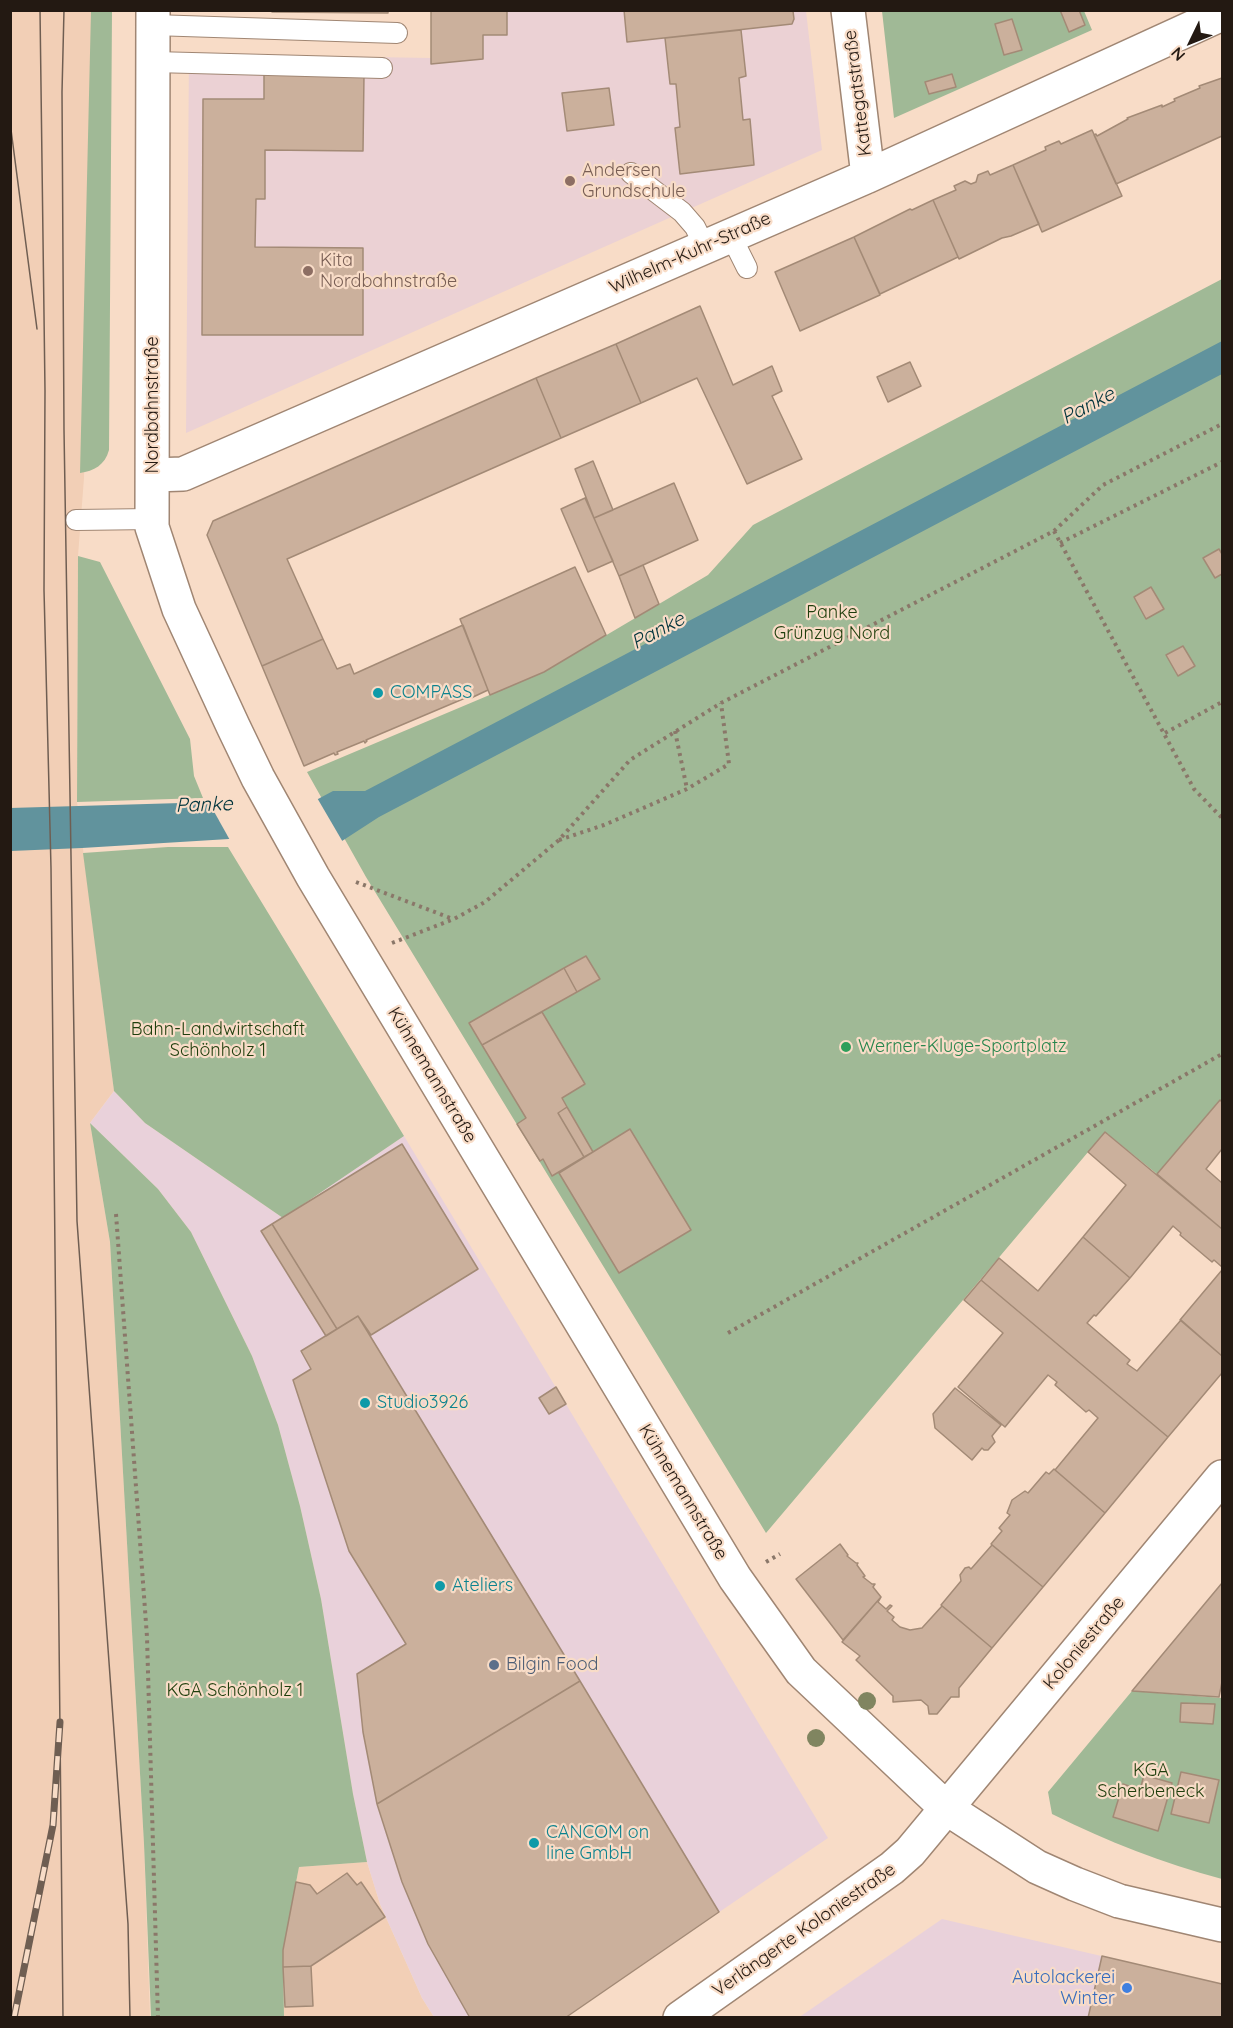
<!DOCTYPE html>
<meta charset="utf-8">
<style>
body{margin:0}
#map{position:relative;width:1233px;height:2028px;overflow:hidden;background:#f8dcc7;font-family:Quicksand,sans-serif}
canvas{display:block}
.frame{position:absolute;inset:0;border:12px solid #231912;pointer-events:none}
.north{position:absolute;left:1161px;top:12px;width:60px;height:60px;-webkit-text-stroke:4px #f8dcc7;paint-order:stroke;rotate:227deg;font-size:16px;font-weight:700;line-height:24px;text-align:center;color:#231912}
.north::after{content:'';display:block;margin:auto;width:21px;height:27px;background:#231912;clip-path:polygon(50% 0,100% 100%,50% 72%,0 100%)}
</style>
<div id="map">
<canvas width="1233" height="2028"></canvas>
<div class="frame"></div>
<div class="north">N</div>
</div>
<script>
const ctx = document.querySelector('canvas').getContext('2d');
ctx.lineJoin = 'round';
function fillPath(path, color) {
  ctx.fillStyle = color;
  ctx.fill(path, 'evenodd');
}
function strokePath(path, color, width, dash) {
  ctx.strokeStyle = color;
  ctx.lineWidth = width;
  ctx.lineCap = dash ? 'butt' : 'round';
  ctx.setLineDash(dash || []);
  ctx.stroke(path);
}
function drawText(font, color, halo, rows, align = 'center') {
  ctx.font = font + ' Quicksand,sans-serif';
  ctx.lineWidth = 4.5;
  ctx.setLineDash([]);
  ctx.textBaseline = 'middle';
  ctx.strokeStyle = halo;
  ctx.fillStyle = color;
  for (const [text, x, y, turn = 0] of rows) {
    ctx.save();
    ctx.translate(x, y);
    ctx.rotate((+turn || 0) * Math.PI / 180);
    ctx.textAlign = isNaN(turn) ? turn : align;
    if (halo) ctx.strokeText(text, 0, 0);
    ctx.fillText(text, 0, 0);
    ctx.restore();
  }
}
const built = new Path2D(`
 M93 10 84 478 78 556 77 802 114 1091 90 1123 110 1242 144 1844 150 2017 11 2018 10 11Z
 M367 1862 380 1904 422 1998 434 2017 284 2018 283 1950 299 1867Z`);
const industrial = new Path2D(`
 M114 1091 145 1123 283 1218 404 1136 828 1838 565 2017H434L422 1998 380 1904 367 1862 353 1794 321 1599 300 1506 278 1425 252 1356 191 1232 158 1189 90 1123Z
 M942 1919 1222 1984V2017L798 2018Z`);
const education = new Path2D(`
 M431 11H806L822 150 186 433 189 54 431 58Z`);
const green = new Path2D(`
 M91 11H112L109 450C105 465 94 471 80 473Z
 M882 11H1084L1092 30 894 118Z
 M1222 279V1102L1220 1100 1157 1174 1105 1132 766 1533 366 877 307 772 544 672 708 575 753 525Z
 M78 556 100 562 190 739 194 776 203 798 77 802Z
 M168 847H228L404 1136 283 1218 145 1123 114 1091 83 853Z
 M90 1123 158 1189 191 1232 252 1356 278 1425 300 1506 321 1599 353 1794 367 1862 299 1867 283 1950 284 2017H151L144 1844 110 1242Z
 M1132 1691 1222 1698V1879C1162 1863 1109 1842 1052 1814L1048 1792Z`);
const water = new Path2D(`
 M1222 341V374L379 817 342 841 229 839 82 848 11 851 10 808 318 799 333 791H365Z`);
const pier = new Path2D(`
 M316 796 344 844 231 842 207 799Z`);
const building = new Path2D(`
 M272 10H388V13L272 12Z
 M431 10H507V35H483V59L431 64Z
 M624 10H791L793 11 794 19 792 24 627 42Z
 M1060 10H1079L1085 25 1069 32Z
 M1012 19 1022 50 1004 55 995 24Z
 M741 30 746 76 739 78 743 120 750 119 754 165 680 174 675 128 680 127 676 84H670L665 38Z
 M264 74 364 75 363 151 265 150V199H256L255 247 363 248V335H202L203 99H264Z
 M952 74 956 87 929 94 925 82Z
 M1222 78V136L1116 184 1094 135 1096 134 1097 136 1128 119 1127 118 1162 105V107L1175 101 1174 99 1200 88 1199 86Z
 M609 88 614 125 567 131 562 93Z
 M1092 130 1122 196 1042 232 1013 165 1046 150 1045 147 1059 141 1061 144Z
 M1013 165 1039 224 1011 236 1002 238 959 259 933 200 956 190 954 186 965 181 971 184 976 182 978 175 988 171 990 175Z
 M933 200 958 257 880 294 854 237 910 209 912 210Z
 M854 237 880 295 800 331 775 272Z
 M700 306 733 385 772 366 782 391 772 396 802 459 747 484 697 378 641 403 616 344Z
 M616 344 641 403 561 438 536 378Z
 M910 362 921 386 888 402 877 377Z
 M536 378 561 438 287 559 323 639 262 666 207 535 213 521Z
 M593 461 613 510 594 518 575 469Z
 M674 483 698 540 619 576 594 518Z
 M585 498 613 561 588 572 561 509Z
 M1219 549 1222 554V574L1215 578 1203 558Z
 M643 565 659 604 635 618 619 576Z
 M575 567 606 635 544 672 490 695 460 619Z
 M1151 587 1164 609 1146 619 1134 597Z
 M463 625 488 690 471 698 470 696 366 740 367 741 365 743 364 741 337 752 338 754 335 755 334 753 304 766 262 666 323 639 337 669 350 664 354 674Z
 M1183 646 1195 666 1178 676 1166 655Z
 M586 956 600 979 577 992 564 968Z
 M564 968 577 992 482 1045 469 1023Z
 M542 1012 585 1084 562 1098 567 1107 558 1113 584 1157 552 1176 543 1159 540 1161 517 1124 526 1118 482 1045Z
 M1220 1100 1222 1102V1149L1206 1169 1222 1183V1229L1157 1174Z
 M567 1107 593 1152 584 1157 558 1113Z
 M630 1129 691 1230 619 1273 559 1173Z
 M1105 1132 1222 1229V1267L1214 1260 1212 1262 1180 1235 1181 1233 1173 1226 1130 1278 1083 1237 1126 1185 1088 1152Z
 M402 1144 478 1269 371 1335 358 1316 337 1329 272 1224Z
 M272 1224 337 1329 326 1336 261 1231Z
 M1083 1237 1130 1278 1096 1316 1094 1315 1087 1323 1130 1360 1127 1364 1137 1371 1181 1320 1222 1356V1373L1168 1437 981 1280 999 1258 1038 1291Z
 M1222 1270V1356L1180 1320Z
 M981 1280 1168 1437 1105 1513 1055 1470 1098 1418 1089 1410 1086 1412 1055 1385 1057 1382 1048 1375 1005 1427 958 1387 1003 1333 964 1300Z
 M358 1316 580 1681 377 1804 363 1732 357 1674 406 1644 349 1551 293 1380 311 1369 301 1351Z
 M556 1387 566 1404 549 1414 539 1398Z
 M955 1388 1001 1425 992 1436 995 1442 988 1450H984L982 1448 972 1460 935 1428 933 1414Z
 M1054 1469 1105 1513 1043 1587 991 1544 1002 1531 999 1528 1010 1515 1007 1513 1012 1500 1025 1491 1028 1493 1046 1472 1049 1474Z
 M840 1544 848 1555 847 1556 856 1563H858L857 1565 865 1576 863 1577 872 1584H875L873 1587 881 1597 843 1640 796 1579Z
 M992 1545 1043 1587 992 1648 941 1605 961 1581 960 1575 965 1568 969 1567 971 1569Z
 M1222 1583V1682L1219 1697 1132 1691Z
 M881 1597 878 1602 886 1609 890 1605 892 1606 887 1611 894 1617 892 1620 900 1627 910 1630 922 1628 942 1606 992 1648 959 1688V1697H951L937 1714H929L928 1706 921 1700 893 1702V1696L856 1660 860 1656 842 1642Z
 M580 1681 719 1912 565 2018H470L428 1944 402 1882 377 1804Z
 M1181 1703 1215 1704 1213 1724 1180 1722Z
 M1181 1772 1219 1780 1209 1823 1171 1814Z
 M1144 1775 1172 1783 1158 1831 1113 1817 1123 1784 1140 1790Z
 M347 1873 357 1885 361 1882 385 1917 311 1966 283 1967V1950L296 1882 310 1885 317 1894Z
 M1102 1956 1222 1984V2018H1088Z
 M311 1966 313 2006 285 2007 283 1967Z`);
const path = new Path2D(`
 M1054 531 1194 789 1222 818
 M1060 543 1222 462
 M675 731 687 789
 M1165 733 1222 702
 M559 840 604 825 687 789 729 764 721 703
 M356 882 453 919
 M392 943 454 919 485 902 559 840 630 760 721 703 1054 531 1103 485 1222 424
 M116 1214 147 1637 158 2018
 M728 1333 1222 1054
 M766 1562 780 1554`);
const service = new Path2D(`
 M153 25 397 33
 M154 62 382 68
 M631 173 682 212 695 227 705 247
 M731 236 747 268
 M76 520 152 519`);
const minor = new Path2D(`
 M153 10 152 527 179 609 233 726 258 778 313 877 735 1578 801 1671 946 1808 1037 1867 1075 1884 1119 1901 1222 1925
 M848 10 868 176
 M153 475 183 474 868 176 1222 14
 M680 2018 892 1868 910 1852 1222 1477`);
const tram = new Path2D(`
 M40 10 45 391 44 590 51 868 63 2018
 M64 10 62 92 64 430 77 1221 128 1924 130 2018
 M10 122 37 329`);
const rail = new Path2D(`
 M14 2018 53 1825 60 1722`);
const trees = [
 [867,1701],
 [816,1738]
];
const markers = [
 [570,181,6,"#8d6e63"],
 [308,271,6,"#8d6e63"],
 [378,693,6,"#0f9aa8"],
 [846,1047,6,"#2e9e5b"],
 [365,1403,6,"#0f9aa8"],
 [440,1586,6,"#0f9aa8"],
 [494,1665,6,"#5c6f8a"],
 [534,1843,6,"#0f9aa8"],
 [1127,1988,6,"#3f7fe0"]
];
const streetNames = [
 ["Kattegatstraße",858,93,-97],
 ["Wilhelm-Kuhr-Straße",690,253,-24],
 ["Nordbahnstraße",153,405,-90],
 ["Kühnemannstraße",432,1075,59],
 ["Kühnemannstraße",683,1492,59],
 ["Koloniestraße",1084,1643,-50],
 ["Verlängerte Koloniestraße",804,1930,-35]
];
const educationNames = [
 ["Andersen",582,171],
 ["Grundschule",582,192],
 ["Kita",320,261],
 ["Nordbahnstraße",320,282]
];
const parkNames = [
 ["Panke",832,613],
 ["Grünzug Nord",832,634],
 ["Bahn-Landwirtschaft",218,1030],
 ["Schönholz 1",218,1051],
 ["KGA Schönholz 1",235,1691],
 ["KGA",1151,1771],
 ["Scherbeneck",1151,1792]
];
const cultureNames = [
 ["COMPASS",390,693],
 ["Studio3926",377,1403],
 ["Ateliers",452,1586],
 ["CANCOM on",546,1833],
 ["line GmbH",546,1854]
];
const leisureNames = [
 ["Werner-Kluge-Sportplatz",858,1047]
];
const serviceNames = [
 ["Bilgin Food",506,1665]
];
const shopNames = [
 ["Autolackerei",1115,1978],
 ["Winter",1115,1999]
];
const waterNames = [
 ["Panke",1088,406,-28],
 ["Panke",658,631,-28],
 ["Panke",204,805,-2]
];
fillPath(built, '#f2cfb6');
fillPath(industrial, '#e9d1da');
fillPath(education, '#ebd1d4');
fillPath(green, '#a0b996');
fillPath(water, '#61939d');
fillPath(pier, '#f8dcc7');
fillPath(building, '#cbb09c');
strokePath(building, '#a38a76', 1.5);
strokePath(service, '#a08673', 22);
strokePath(minor, '#a08673', 36);
strokePath(path, '#8a7769', 4, [3, 4.5]);
strokePath(service, '#fff', 20);
strokePath(minor, '#fff', 33);
strokePath(tram, '#6f5e52', 1.5);
strokePath(rail, '#6f5e52', 7);
strokePath(rail, '#f8dcc7', 4.5, [14]);
ctx.fillStyle = '#808560';
for (const [x, y] of trees) {
  ctx.beginPath();
  ctx.arc(x, y, 9, 0, 2 * Math.PI);
  ctx.fill();
}
for (const [x, y, r, color] of markers) {
  const dot = new Path2D();
  dot.arc(x, y, r, 0, 2 * Math.PI);
  ctx.fillStyle = color;
  ctx.fill(dot);
  strokePath(dot, '#f8dcc7', 2);
}
drawText('18px', '#231912', '#f8dcc7', streetNames);
drawText('18px', '#785e54', '#f8dcc7', educationNames, 'left');
drawText('18px', '#1e3e0c', '#f8dcc7', parkNames);
drawText('18px', '#0d838f', '#f8dcc7', cultureNames, 'left');
drawText('18px', '#27864d', '#f8dcc7', leisureNames, 'left');
drawText('18px', '#4e5e75', '#f8dcc7', serviceNames, 'left');
drawText('18px', '#366cbe', '#f8dcc7', shopNames, 'right');
drawText('italic 20px', '#02353d', '#f8dcc7', waterNames);
</script>
